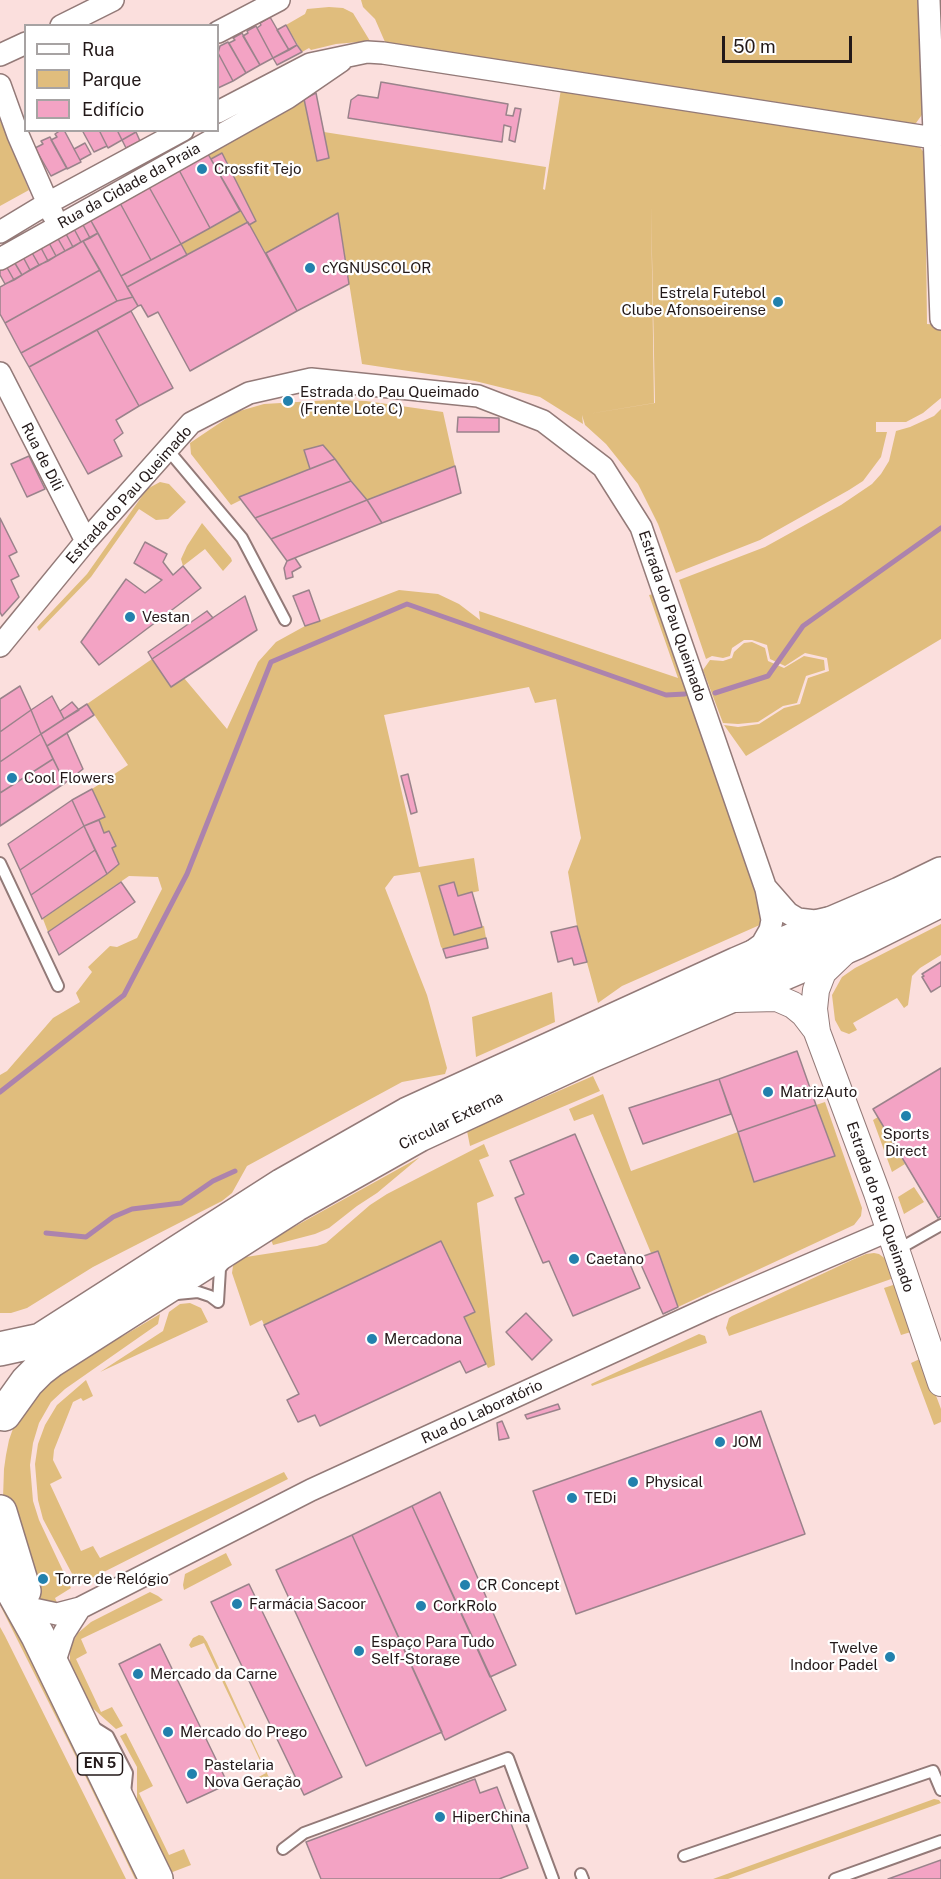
<!DOCTYPE html>
<html>
<head>
<meta charset="utf-8">
<style>
	body { margin:0 }
	#map { position:relative; width:941px; height:1879px; overflow:hidden; background:#fbdfdd; font-family:"Public Sans",sans-serif }
	canvas { display:block }
	.legend { position:absolute; left:24px; top:24px; width:195px; height:108px; box-sizing:border-box; background:#fff; border:2px solid #a7a3a3; margin:0; padding:8px 10px; list-style:none; font-size:18px; color:#231919 }
	.legend li { display:flex; align-items:center; gap:12px; height:30px }
	.legend b { width:30px; border:2px solid #a7a3a3 }
	.scale { position:absolute; left:722px; top:36px; width:130px; height:27px; box-sizing:border-box; border:3px solid #231919; border-top:0; padding-left:8px; font-size:18px; line-height:21px; white-space:nowrap; color:#231919; -webkit-text-stroke:4px #fff; paint-order:stroke }
</style>
</head>
<body>
<div id="map">
<canvas width="941" height="1879"></canvas>
<ul class="legend">
<li><b style="height:8px;background:#fff"></b>Rua</li>
<li><b style="height:16px;background:#e0bd7d"></b>Parque</li>
<li><b style="height:16px;background:#f3a3c4"></b>Edifício</li>
</ul>
<div class="scale">50 m</div>
</div>
<script>
const c = document.querySelector('canvas').getContext('2d');
c.lineJoin = 'round';
function paint(path, color) { c.fillStyle = color; c.fill(path, 'evenodd'); }
const shape = rows => new Path2D(rows.map(r => 'M' + r).join(''));
function strokePath(path, color, width, dash) { c.strokeStyle = color; c.lineWidth = width; c.lineCap = dash ? 'butt' : 'round'; c.setLineDash(dash || []); c.stroke(path); }
function label(font, color, halo, rows, align = 'center') {
  c.font = font + ' "Public Sans",sans-serif'; c.lineWidth = 4.5; c.setLineDash([]); c.textBaseline = 'middle'; c.strokeStyle = halo; c.fillStyle = color; for (const [text, x, y, turn = 0] of rows) {
    c.save(); c.translate(x, y); c.rotate((+turn || 0) * Math.PI / 180); c.textAlign = isNaN(turn) ? turn : align; if (halo) c.strokeText(text, 0, 0); c.fillText(text, 0, 0); c.restore();
  }
}
paint(shape([
	[361,0,920,0,924,112,916,123,906,124,385,42,375,19,363,7],
	[329,7,343,8,353,13,370,41,336,44,311,50,309,48,302,52,286,25,305,14,307,9],
	[561,89,912,144,919,146,925,154,927,324,941,325,941,398,923,413,906,422,876,422,876,432,887,432,881,457,863,481,849,490,760,540,676,573,658,524,638,484,606,444,585,425,582,415,655,403,651,205,654,403,582,415,583,424,540,397,475,381,362,364,338,213,266,253,247,222,187,255,181,244,240,211,208,154,316,93,324,132,546,167,543,189,545,190],
	[0,120,29,190,0,206],
	[331,400,366,401,443,412,455,466,367,500,323,445,305,450,310,469,240,497,241,500,231,505,191,454,190,443,236,412,264,404],
	[941,409,941,639,746,756,724,725,738,727,759,724,784,708,800,704,808,678,829,671,827,658,805,653,785,666,770,659,767,645,752,640,744,640,732,648,730,656,723,658,712,656,706,659,679,580,765,547,841,505,872,484,881,474,889,461,896,431,910,427,934,416],
	[160,482,169,484,186,502,168,519,156,520,139,509,91,577,39,631,37,627,87,574,147,489],
	[202,523,231,558,232,561,223,571,205,549,183,566,181,559,187,546],
	[399,590,438,594,459,604,480,620,479,611,678,678,649,595,654,594,717,773,739,847,762,909,762,924,622,986,598,1003,577,926,568,872,581,838,556,699,535,703,529,687,384,715,419,867,474,858,479,891,458,896,454,882,439,886,454,934,484,926,486,938,443,949,441,947,420,872,394,876,385,888,427,995,447,1068,445,1074,402,1082,247,1166,232,1193,222,1201,93,1267,27,1308,11,1313,0,1313,0,1075,7,1071,53,1018,80,1002,76,993,92,972,88,967,110,946,117,947,137,938,162,889,158,877,129,876,48,932,43,919,119,864,112,848,116,846,109,831,104,833,99,820,105,817,92,789,128,765,87,704,152,659,184,678,227,729,258,662,276,642,305,626],
	[752,642,765,648,768,661,784,668,804,656,824,660,825,670,806,676,797,703,783,706,758,722,738,724,723,723,703,670,710,660,723,661,732,658,734,652,744,643],
	[941,924,941,955,920,968,912,976,908,1005,904,1008,897,998,853,1023,857,1030,849,1034,841,1031,835,1020,832,995,842,977,855,968],
	[552,992,555,1022,476,1057,472,1017],
	[593,1076,600,1091,470,1146,467,1131],
	[603,1094,631,1171,738,1132,755,1182,835,1156,816,1105,825,1102,862,1208,861,1216,854,1225,678,1307,658,1251,651,1253,593,1114,574,1121,569,1109],
	[878,1117,905,1164,892,1172,873,1120],
	[484,1144,489,1156,479,1160,494,1196,477,1203,495,1365,488,1368,464,1317,264,1325,262,1320,250,1326,232,1273,233,1266,238,1261,246,1257,317,1246,326,1243,370,1205,387,1194],
	[420,1157,377,1193,357,1206,329,1228,315,1234,273,1245,269,1233,292,1228],
	[914,1187,924,1202,904,1214,898,1197],
	[874,1253,879,1254,887,1260,894,1278,729,1336,726,1328,729,1318,732,1316,852,1260,866,1254],
	[896,1284,914,1331,901,1335,884,1288],
	[190,1303,201,1308,208,1322,100,1372,163,1331,169,1312,180,1304],
	[160,1314,158,1324,65,1389,51,1402,39,1423,33,1443,30,1465,33,1501,39,1520,71,1588,55,1598,59,1607,36,1599,3,1498,4,1469,6,1455,9,1440,22,1403,33,1388,112,1340,123,1336],
	[699,1334,705,1336,707,1343,592,1386,591,1384],
	[922,1358,941,1409,941,1422,934,1425,911,1363],
	[86,1380,93,1396,83,1401,81,1398,73,1402,54,1450,53,1460,62,1478,50,1484,81,1551,93,1546,100,1558,284,1472,288,1479,78,1585,43,1519,38,1500,35,1464,38,1444,45,1425,57,1405],
	[226,1553,232,1565,184,1590,183,1585,185,1574],
	[0,1592,140,1876,135,1879,76,1757,0,1605],
	[150,1592,158,1596,163,1600,81,1639,87,1653,76,1659,101,1712,112,1707,123,1726,116,1729,88,1704,70,1667,70,1647,78,1633,91,1622],
	[0,1627,5,1636,126,1879,0,1879],
	[199,1635,203,1636,207,1642,271,1782,267,1788,262,1789,257,1787,253,1780,266,1773,204,1643,191,1648,189,1645,193,1638],
	[126,1733,153,1786,139,1793,169,1855,184,1849,191,1865,170,1873,137,1802,137,1767,120,1736],
	[934,1799,939,1800,941,1803,728,1879,713,1879]
]), '#e0bd7d');
strokePath(shape([
	[715,693,768,676,803,626,941,528],
	[0,1092,124,995,187,874,271,662,407,604,666,695,685,694],
	[46,1233,86,1237,113,1217,132,1209,181,1203,213,1181,235,1171]
]), '#ac83ad', 5);
const building = shape([
	[270,17,289,50,273,58,257,28,261,25,260,23,270,17],
	[286,25,297,45,289,50,277,30,286,25],
	[256,26,273,58,260,65,243,36,248,33,247,31,256,26],
	[242,33,260,65,246,73,229,43,235,40,233,38,242,33],
	[228,42,246,73,233,81,218,53,220,46,228,42],
	[297,45,302,52,277,65,273,58,297,45],
	[218,53,233,81,218,88,218,53],
	[381,82,508,104,506,115,513,116,515,108,521,109,515,142,509,140,511,127,504,125,502,142,348,118,351,100,358,95,378,98,381,82],
	[316,93,329,158,317,161,304,99,316,93],
	[61,130,64,130,81,162,67,169,51,140,57,137,55,134,61,130],
	[82,130,99,130,107,146,94,152,82,130],
	[99,130,117,130,122,140,108,148,99,130],
	[117,130,134,130,136,132,122,140,117,130],
	[136,132,140,141,126,148,122,140,136,132],
	[50,137,67,168,51,176,35,148,43,144,41,141,50,137],
	[85,143,91,154,80,160,74,149,85,143],
	[222,153,256,221,249,225,211,159,222,153],
	[208,154,240,211,210,228,179,170,208,154],
	[179,170,210,228,181,244,149,187,179,170],
	[149,187,181,244,151,260,120,203,149,187],
	[120,203,151,260,121,276,90,219,120,203],
	[338,213,349,284,297,311,266,253,338,213],
	[90,219,98,233,90,238,82,223,90,219],
	[248,222,297,311,190,371,158,312,148,317,141,305,138,306,127,287,248,222],
	[82,223,90,238,81,242,73,227,82,223],
	[73,227,81,242,73,247,65,232,73,227],
	[65,232,73,247,65,251,57,237,65,232],
	[98,233,121,276,133,297,117,301,83,241,98,233],
	[57,237,65,251,56,256,48,241,57,237],
	[48,241,56,256,48,261,40,246,48,241],
	[83,241,100,270,5,323,0,314,0,287,83,241],
	[181,244,187,255,127,287,121,276,181,244],
	[40,246,48,261,39,265,31,251,40,246],
	[31,251,39,265,30,270,22,255,31,251],
	[22,255,30,270,22,275,13,260,22,255],
	[13,260,22,275,14,280,5,264,13,260],
	[5,264,14,280,5,284,0,275,0,267,5,264],
	[100,270,117,301,21,353,5,323,100,270],
	[133,297,138,306,131,311,29,367,21,353,117,301,133,297],
	[131,311,173,388,139,406,97,330,131,311],
	[97,330,139,406,116,420,123,433,114,440,122,456,88,474,29,367,97,330],
	[458,417,499,418,499,432,457,432,458,417],
	[323,445,335,459,310,469,304,450,323,445],
	[29,456,45,489,27,497,11,464,29,456],
	[335,459,351,481,255,518,239,497,335,459],
	[455,466,461,493,382,523,367,500,455,466],
	[351,481,367,500,271,539,255,518,351,481],
	[367,500,382,523,287,561,271,539,367,500],
	[0,518,17,552,9,556,19,576,11,580,19,597,2,616,0,612,0,518],
	[145,542,167,554,163,562,173,575,183,566,201,588,99,665,81,642,126,579,145,593,162,580,134,563,145,542],
	[295,558,301,567,292,572,293,577,286,579,284,568,287,561,295,558],
	[309,590,320,621,305,626,293,596,309,590],
	[245,596,257,630,171,687,152,659,245,596],
	[207,611,213,618,152,659,148,652,207,611],
	[20,686,31,710,0,732,0,699,20,686],
	[52,696,64,719,41,734,31,710,52,696],
	[72,702,79,710,64,719,60,711,72,702],
	[87,704,94,715,47,746,41,734,87,704],
	[31,710,41,734,0,762,0,732,31,710],
	[67,733,83,769,65,783,47,746,67,733],
	[41,734,53,759,0,793,0,762,41,734],
	[53,759,65,783,0,826,0,793,53,759],
	[408,774,417,812,411,814,401,776,408,774],
	[92,789,105,817,84,826,72,800,92,789],
	[72,800,84,826,20,870,8,844,72,800],
	[99,820,104,833,109,831,116,846,112,848,119,864,107,874,84,826,99,820],
	[84,826,95,850,31,895,20,870,84,826],
	[95,850,107,874,42,919,31,895,95,850],
	[121,882,135,902,59,955,48,932,121,882],
	[454,882,458,896,472,892,482,927,454,935,439,886,454,882],
	[577,926,587,962,574,965,572,958,558,962,551,932,577,926],
	[486,938,488,948,446,958,443,949,486,938],
	[941,962,941,986,931,992,922,977,924,976,922,974,941,962],
	[797,1051,816,1105,738,1132,719,1079,797,1051],
	[941,1068,941,1216,938,1218,873,1109,941,1068],
	[719,1079,731,1114,643,1144,629,1108,719,1079],
	[816,1105,835,1156,754,1182,738,1132,816,1105],
	[575,1134,640,1288,573,1316,549,1261,543,1263,515,1198,524,1194,510,1161,575,1134],
	[441,1241,475,1312,464,1317,486,1364,466,1373,460,1361,320,1426,315,1415,298,1422,287,1400,299,1394,264,1325,441,1241],
	[658,1251,678,1307,663,1314,638,1258,658,1251],
	[526,1313,552,1340,532,1360,506,1332,526,1313],
	[558,1404,560,1409,527,1419,525,1415,558,1404],
	[761,1411,805,1534,576,1614,533,1491,761,1411],
	[502,1421,509,1438,499,1440,497,1423,502,1421],
	[440,1492,516,1665,490,1677,412,1506,440,1492],
	[412,1506,506,1710,445,1740,352,1535,412,1506],
	[352,1535,442,1732,366,1766,276,1570,352,1535],
	[249,1584,342,1777,304,1795,211,1602,249,1584],
	[160,1644,228,1784,187,1803,119,1664,160,1644],
	[475,1779,480,1793,497,1787,528,1868,499,1879,321,1879,306,1842,475,1779],
	[941,1860,941,1879,888,1879,941,1860]
]);
paint(building, '#f3a3c4');
strokePath(building, '#9a838b', 1.5);
const service = shape([
	[168,450,242,538,285,620],
	[0,863,58,986],
	[897,1250,941,1225],
	[177,1294,198,1292,210,1296,218,1302],
	[218,1302,220,1269,225,1262],
	[92,1726,108,1736,127,1773,125,1793],
	[283,1849,304,1833,508,1758,553,1879],
	[684,1856,933,1771,941,1790],
	[581,1874,583,1879],
	[835,1879,941,1841]
]);
const minor = shape([
	[929,0,941,319],
	[61,26,113,0],
	[218,32,279,0],
	[0,55,26,43],
	[0,85,18,135,53,215],
	[218,112,310,64,367,52,383,53,934,138],
	[0,232,48,203,183,130],
	[0,259,287,98,341,61],
	[0,373,86,541],
	[0,646,86,541,191,423,249,393,311,379,478,396,543,421,603,467,641,527,766,889,772,920,770,930,762,944,751,952],
	[767,889,788,913,798,919,815,921,828,918],
	[29,1608,57,1614,80,1608,311,1490,713,1306,890,1230],
	[53,1667,64,1633,80,1608]
]);
const tertiary = shape([
	[845,951,823,972,816,990,814,1009,817,1032,877,1193,941,1383],
	[735,999,777,998,793,1005,804,1014,817,1031]
]);
const primary = shape([
	[0,1349,41,1340,283,1185,408,1114,737,964,900,894,941,874],
	[4,1414,27,1382,39,1370,52,1360,295,1205,419,1135,592,1055,857,942,941,900],
	[0,1512,24,1591],
	[0,1568,38,1636,156,1879]
]);
strokePath(service, '#937a78', 14);
strokePath(minor, '#937a78', 24);
strokePath(tertiary, '#937a78', 28);
strokePath(primary, '#937a78', 36);
strokePath(service, '#fff', 10);
strokePath(minor, '#fff', 21);
strokePath(tertiary, '#fff', 26);
strokePath(primary, '#fff', 33);
for (const [x, y, r, color] of [
	[202,169,6,"#2281ad"],
	[310,268,6,"#2281ad"],
	[778,302,6,"#2281ad"],
	[288,401,6,"#2281ad"],
	[130,617,6,"#2281ad"],
	[12,778,6,"#2281ad"],
	[768,1092,6,"#2281ad"],
	[906,1116,6,"#2281ad"],
	[574,1259,6,"#2281ad"],
	[372,1339,6,"#2281ad"],
	[720,1442,6,"#2281ad"],
	[633,1482,6,"#2281ad"],
	[572,1498,6,"#2281ad"],
	[43,1579,6,"#2281ad"],
	[465,1585,6,"#2281ad"],
	[237,1604,6,"#2281ad"],
	[421,1606,6,"#2281ad"],
	[359,1651,6,"#2281ad"],
	[890,1657,6,"#2281ad"],
	[138,1674,6,"#2281ad"],
	[168,1732,6,"#2281ad"],
	[192,1774,6,"#2281ad"],
	[440,1817,6,"#2281ad"]
]) { const dot = new Path2D(); dot.arc(x, y, r, 0, 2 * Math.PI); c.fillStyle = color; c.fill(dot); strokePath(dot, '#fff', 2); }
for (const [x, y, w] of [
	[100,1764,45]
]) { const box = new Path2D(); box.roundRect(x - w / 2, y - 11, w, 22, 4.5); c.fillStyle = '#fff'; c.fill(box); strokePath(box, '#231919', 1.5); }
label('bold 14px', '#231919', null, [
	["EN 5",100,1764]
]);
label('15px', '#231919', '#fff', [
	["Crossfit Tejo",214,169],
	["cYGNUSCOLOR",322,268],
	["Estrela Futebol",766,293,"right"],
	["Clube Afonsoeirense",766,310,"right"],
	["Estrada do Pau Queimado",300,392],
	["(Frente Lote C)",300,409],
	["Vestan",142,617],
	["Cool Flowers",24,778],
	["MatrizAuto",780,1092],
	["Sports",906,1134,"center"],
	["Direct",906,1151,"center"],
	["Caetano",586,1259],
	["Mercadona",384,1339],
	["JOM",732,1442],
	["Physical",645,1482],
	["TEDi",584,1498],
	["Torre de Relógio",55,1579],
	["CR Concept",477,1585],
	["Farmácia Sacoor",249,1604],
	["CorkRolo",433,1606],
	["Espaço Para Tudo",371,1642],
	["Self-Storage",371,1659],
	["Twelve",878,1648,"right"],
	["Indoor Padel",878,1665,"right"],
	["Mercado da Carne",150,1674],
	["Mercado do Prego",180,1732],
	["Pastelaria",204,1765],
	["Nova Geração",204,1782],
	["HiperChina",452,1817]
], 'left');
label('15px', '#231919', '#fff', [
	["Rua da Cidade da Praia",129,186,-29],
	["Rua de Díli",42,457,63],
	["Estrada do Pau Queimado",129,495,-48],
	["Estrada do Pau Queimado",672,616,71],
	["Circular Externa",451,1121,-26],
	["Estrada do Pau Queimado",880,1207,71],
	["Rua do Laboratório",482,1412,-25]
]);
</script>
</body>
</html>
